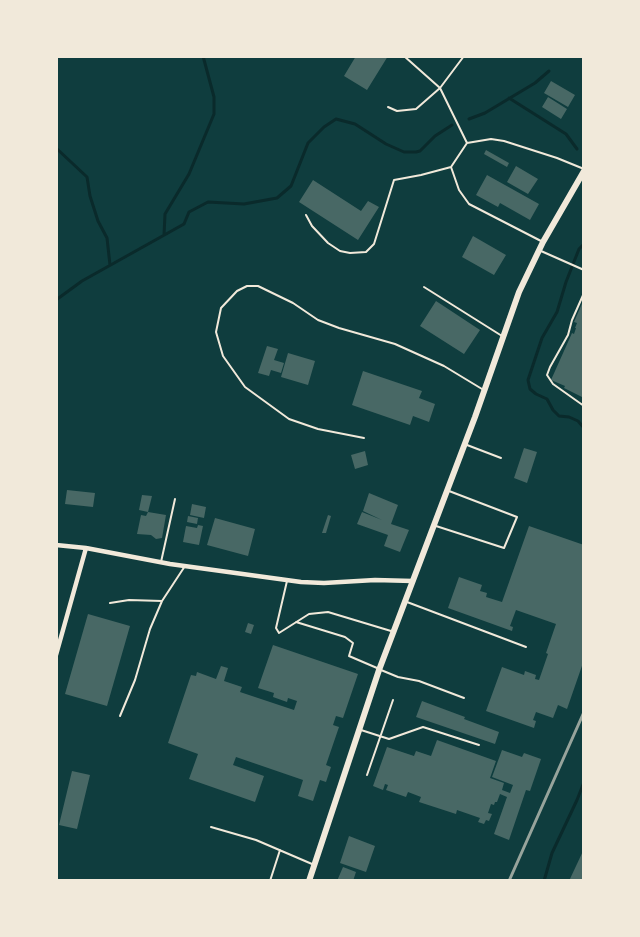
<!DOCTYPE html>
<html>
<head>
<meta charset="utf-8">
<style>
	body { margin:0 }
	#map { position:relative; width:640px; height:937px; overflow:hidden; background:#0f3d3e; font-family:"Alegreya Sans",sans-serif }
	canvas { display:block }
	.frame { position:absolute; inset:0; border:58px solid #f1e9da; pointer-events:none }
</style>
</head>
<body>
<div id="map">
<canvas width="640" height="937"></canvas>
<div class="frame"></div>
</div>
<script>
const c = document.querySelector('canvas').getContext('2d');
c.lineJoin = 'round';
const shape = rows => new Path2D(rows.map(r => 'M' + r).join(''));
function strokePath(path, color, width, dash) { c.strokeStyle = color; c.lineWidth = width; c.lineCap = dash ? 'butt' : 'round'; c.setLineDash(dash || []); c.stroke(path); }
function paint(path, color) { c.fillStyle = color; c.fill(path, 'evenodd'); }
strokePath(shape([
	[509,98,566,134,577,149],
	[469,119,485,113,535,83,549,71],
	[56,148,87,177,90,196,98,221,107,238,110,265],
	[164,235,165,214,189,174,214,114,214,97,203,56],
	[584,244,579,249,566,282,557,312,542,338,528,380,530,389,536,394,547,399,553,410,559,416,569,417,578,421,584,428],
	[56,300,82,281,184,224,189,212,208,202,244,204,277,198,291,186,308,143,324,127,336,119,355,124,386,144,404,152,416,152,420,151,435,136,452,125],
	[544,881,552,853,577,800,584,782]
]), '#0a2a2b', 3);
paint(shape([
	[356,56,388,56,367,90,344,76],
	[551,81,575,95,568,107,544,93],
	[548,97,567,109,561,119,542,107],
	[486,150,509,163,507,167,484,154],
	[516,166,538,179,528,194,507,182],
	[487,175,539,204,530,220,500,203,498,207,476,195],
	[313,180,361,211,368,201,379,207,358,240,299,202],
	[473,236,506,255,494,275,462,257],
	[584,299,584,398,564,388,565,386,551,380,572,333,574,334,576,328,575,328,577,323,574,322],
	[436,301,480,330,464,354,420,326],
	[267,346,278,349,274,360,284,363,281,373,271,370,269,376,258,373],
	[288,353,315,361,308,385,281,377],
	[363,371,422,391,419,398,435,404,429,422,413,416,410,425,352,405],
	[524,448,537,452,527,483,514,478],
	[365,451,368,465,355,469,351,455],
	[67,490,95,493,93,507,65,504],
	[369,493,398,505,391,524,409,530,400,552,384,546,388,535,357,524,362,512,382,520,363,511],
	[142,495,152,496,148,512,139,510],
	[192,504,206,507,204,518,190,515],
	[148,512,166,515,162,538,156,539,151,535,137,534,141,515,146,516],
	[328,515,331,516,326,533,322,533],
	[188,516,198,518,197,524,187,522],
	[215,518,255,529,248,556,207,545],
	[198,525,203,526,199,545,183,542,186,526,197,528],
	[529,526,584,545,584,660,567,709,558,705,553,718,536,712,533,720,536,721,534,728,486,711,502,667,524,675,525,671,536,675,535,679,539,680,548,654,546,653,556,624,516,610,510,626,513,627,512,631,448,608,459,577,482,585,480,591,487,593,486,597,502,602],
	[88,614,130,626,107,706,65,694],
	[248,623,254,625,251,634,245,632],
	[273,645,358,674,343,718,336,716,333,725,339,727,326,765,331,767,326,782,320,780,313,801,298,796,303,780,236,757,233,765,264,776,255,802,189,779,198,754,168,743,191,675,196,676,197,672,216,679,221,666,228,668,224,681,242,687,240,692,294,710,297,701,288,698,287,702,273,697,274,693,258,688],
	[422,701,465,717,464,719,499,732,495,744,416,717],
	[437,740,496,761,490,778,504,783,502,790,510,793,513,785,492,777,502,750,522,757,524,753,541,759,530,791,526,790,509,840,494,834,507,797,500,794,497,802,495,802,494,805,491,804,488,813,492,814,489,821,486,820,484,824,478,822,480,818,457,810,456,814,419,802,421,797,408,792,406,797,386,790,388,785,385,784,383,790,373,786,387,747,414,756,416,751,431,756],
	[72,771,90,775,77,829,59,825],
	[349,836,375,846,366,872,340,863],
	[584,849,584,881,569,881],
	[343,867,356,872,353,881,337,881]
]), '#486865');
strokePath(shape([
	[584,293,572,320,568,335,550,367,547,375,553,384,584,406]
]), '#f1e9da', 2);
strokePath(shape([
	[464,56,440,88,467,143,491,139,504,141,557,158,584,169],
	[388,107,397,111,416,109,440,88,404,56],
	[451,167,459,190,469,204,541,241],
	[306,215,312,226,328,243,340,251,350,253,366,252,374,244,394,180,421,175,451,167,467,143],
	[541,251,584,270],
	[424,287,502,336],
	[364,438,318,429,289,419,245,387,223,356,216,332,221,308,237,291,247,286,258,286,293,303,318,320,339,328,395,344,444,366,482,389],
	[467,445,501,458],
	[436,526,504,548,517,517,449,491],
	[161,562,175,499],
	[287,581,276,628,279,633,309,614,328,612,391,631],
	[407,602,526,647],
	[110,603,129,600,162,601],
	[296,622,345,637,353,643,349,656,377,668],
	[381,670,398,677,419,681,464,698],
	[120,716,135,680,150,629,162,601,185,566],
	[361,730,389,739,423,727,479,745],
	[367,775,393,700],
	[211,827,256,840,312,864],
	[270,881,280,850]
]), '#f1e9da', 2);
strokePath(shape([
	[56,545,86,548,170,564,301,582,324,583,375,580,413,581],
	[56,655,86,548]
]), '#f1e9da', 4.5);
strokePath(shape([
	[309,881,379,670,475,417,519,292,543,242,584,171]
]), '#f1e9da', 6);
strokePath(shape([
	[509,881,584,712]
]), '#97a49c', 3);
</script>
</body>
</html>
